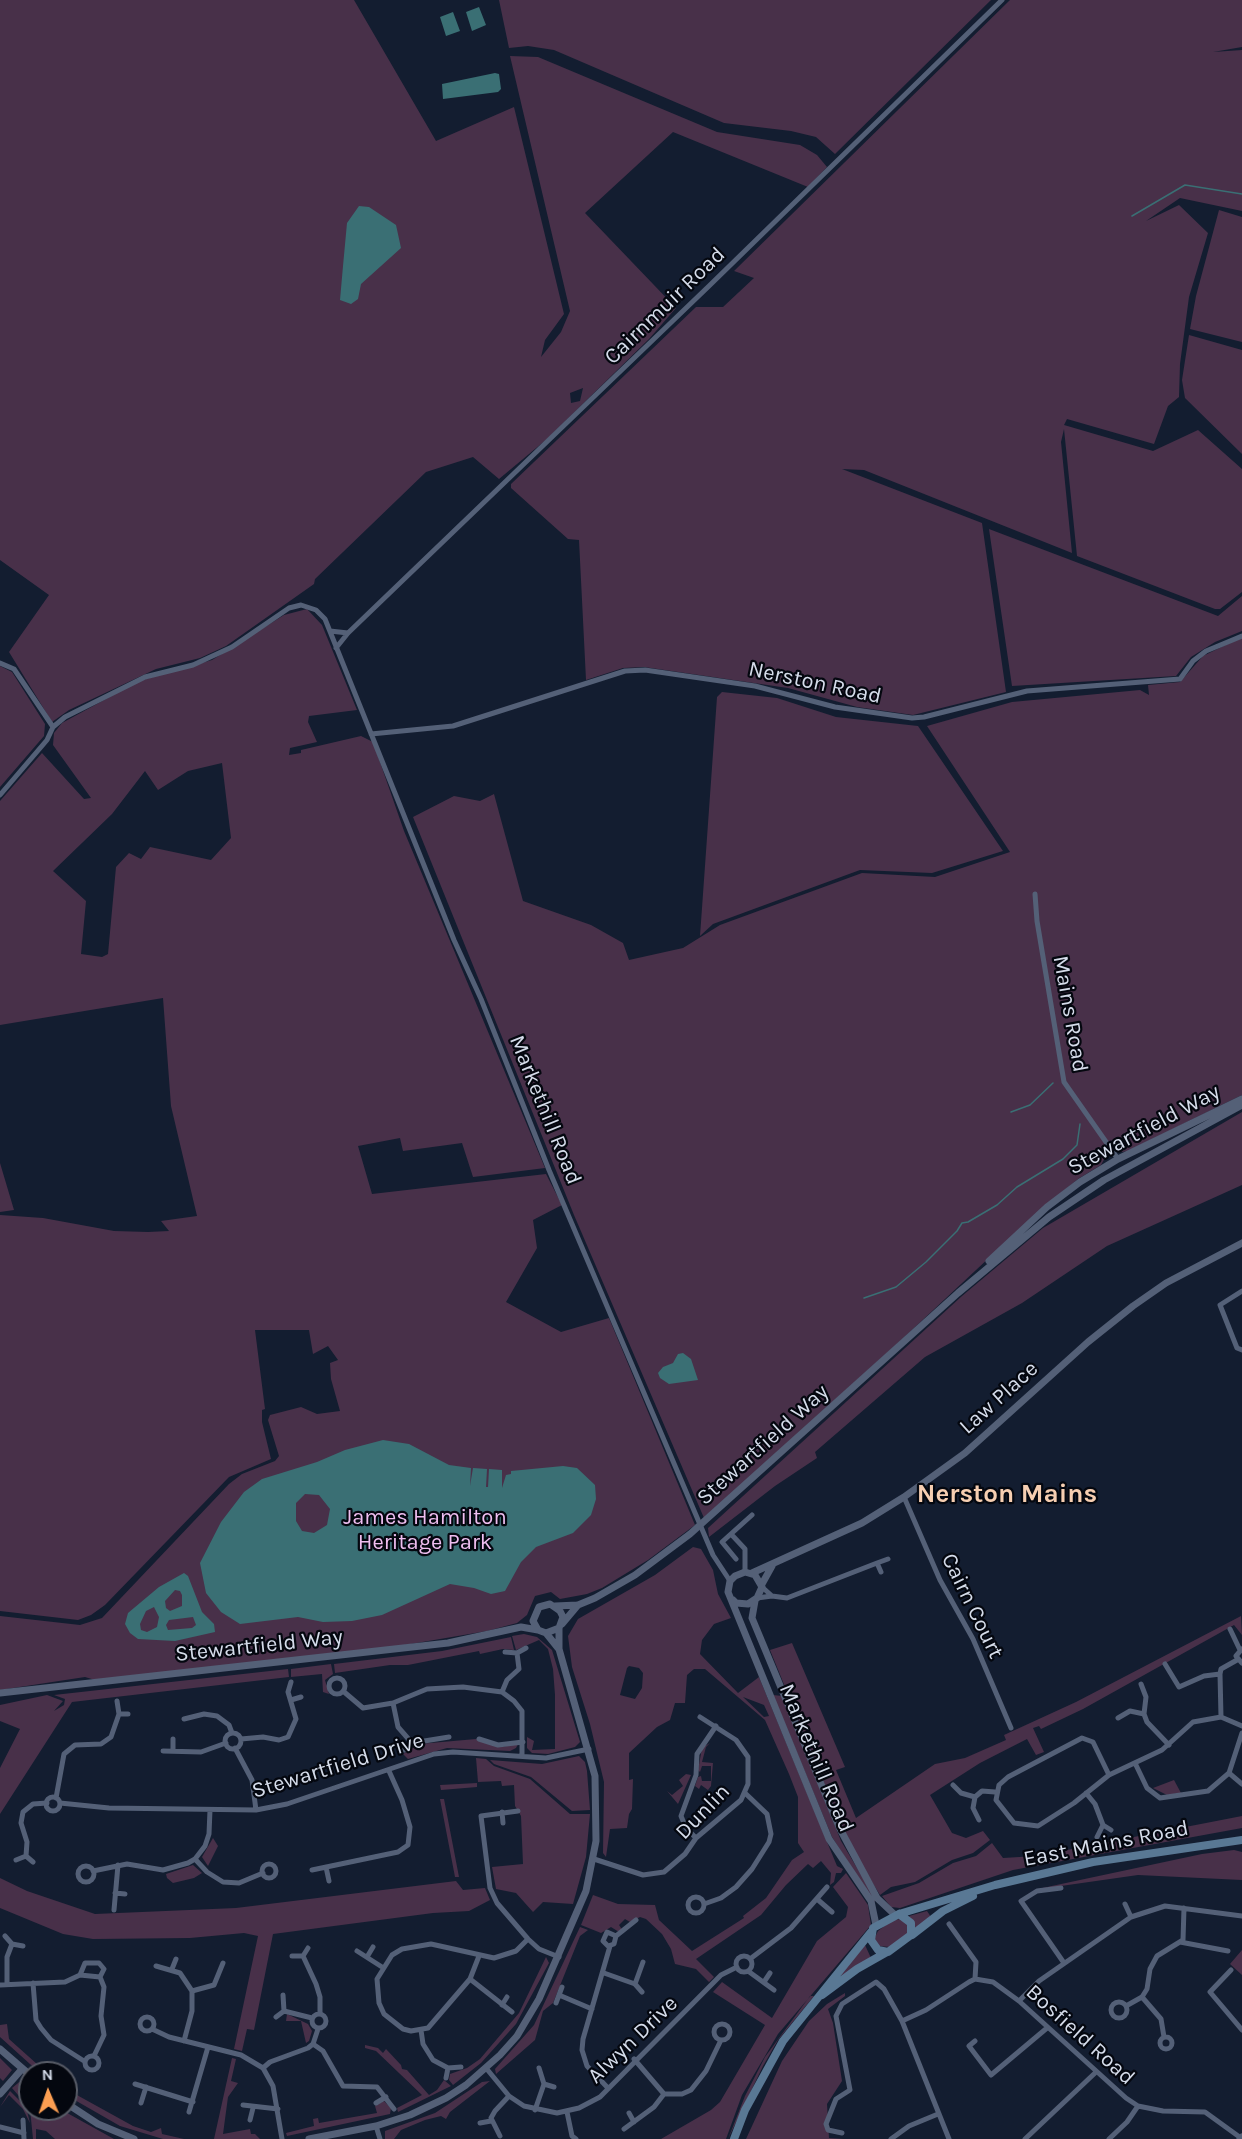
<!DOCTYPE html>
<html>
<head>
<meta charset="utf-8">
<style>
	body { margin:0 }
	#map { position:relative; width:1242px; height:2139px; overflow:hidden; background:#131d30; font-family:Karla,sans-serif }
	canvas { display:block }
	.north { position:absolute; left:18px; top:2061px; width:60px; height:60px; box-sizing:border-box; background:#04070f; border:2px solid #585c67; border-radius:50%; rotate:358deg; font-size:16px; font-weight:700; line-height:24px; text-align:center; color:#d5dcea }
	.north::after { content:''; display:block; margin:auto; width:21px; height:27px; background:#fb9e52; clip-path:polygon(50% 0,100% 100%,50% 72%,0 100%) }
</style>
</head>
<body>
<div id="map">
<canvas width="1242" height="2139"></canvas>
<div class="north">N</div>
</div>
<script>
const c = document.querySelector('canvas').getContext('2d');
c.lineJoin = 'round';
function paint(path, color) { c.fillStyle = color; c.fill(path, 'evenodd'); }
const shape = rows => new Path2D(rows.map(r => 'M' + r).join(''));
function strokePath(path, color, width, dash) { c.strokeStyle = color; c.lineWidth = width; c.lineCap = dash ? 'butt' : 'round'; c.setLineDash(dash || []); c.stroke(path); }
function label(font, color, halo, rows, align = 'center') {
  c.font = font + ' Karla,sans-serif'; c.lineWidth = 4.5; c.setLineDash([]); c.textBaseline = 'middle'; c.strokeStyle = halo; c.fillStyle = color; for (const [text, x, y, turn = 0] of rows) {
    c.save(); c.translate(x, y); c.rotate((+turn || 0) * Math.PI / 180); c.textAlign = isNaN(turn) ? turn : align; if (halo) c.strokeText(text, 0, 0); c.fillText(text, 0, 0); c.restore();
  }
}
paint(shape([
	[0,0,354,0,436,141,514,107,564,314,545,340,541,357,561,332,570,311,510,56,538,57,717,132,800,145,817,155,827,167,808,187,673,132,585,213,676,308,649,339,547,439,499,479,473,457,426,472,315,579,314,584,226,646,200,658,156,669,69,710,52,722,9,652,49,595,0,560],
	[583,388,580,401,571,403,570,393],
	[499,0,991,0,835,154,816,137,791,131,724,123,554,50,528,46,509,48],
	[1010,0,1242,0,1242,47,1213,52,1242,50,1242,211,1180,198,1146,221,1179,205,1208,233,1189,297,1180,364,1179,397,1168,406,1154,444,1067,419,1064,425,1153,451,1198,430,1242,469,1242,592,1220,609,1215,609,1077,556,1064,429,1061,442,1072,553,864,470,842,469,982,523,1006,692,913,715,857,707,788,688,644,667,623,668,586,680,579,540,568,539,511,488,511,484,696,307,723,307,754,278,734,271],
	[1219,210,1242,217,1242,342,1190,329,1196,296],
	[1189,335,1242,350,1242,454,1185,398,1182,380],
	[989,529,1218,616,1242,596,1242,631,1215,642,1191,657,1176,676,1012,686],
	[307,609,322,625,357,710,309,716,308,722,317,742,290,748,289,755,301,753,301,750,361,736,373,742,404,831,545,1168,473,1177,462,1143,403,1151,400,1138,358,1146,372,1194,546,1174,562,1205,533,1220,537,1248,506,1302,561,1332,609,1318,695,1525,648,1560,602,1588,587,1594,560,1599,551,1592,535,1596,527,1615,517,1623,487,1631,399,1646,95,1680,85,1677,0,1690,0,1616,80,1625,102,1618,229,1484,242,1474,275,1461,279,1456,268,1420,270,1415,301,1407,317,1414,340,1411,331,1379,330,1363,338,1360,328,1346,313,1354,309,1330,255,1330,265,1409,262,1410,262,1422,271,1459,229,1477,105,1605,91,1615,78,1620,0,1611,0,1215,43,1218,114,1231,148,1232,169,1231,161,1221,197,1216,171,1106,163,998,0,1025,0,801,42,753,84,799,91,798,53,745,54,733,62,723,139,681,212,660,284,615],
	[222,763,231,838,211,860,150,847,141,859,129,853,116,867,108,954,102,957,81,954,86,901,53,871,112,814,145,771,158,790,188,771],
	[1242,637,1242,1095,1128,1151,1122,1152,1112,1143,1106,1147,1106,1156,1101,1165,1078,1179,1038,1212,898,1343,704,1518,574,1215,413,817,454,796,480,801,494,794,523,901,591,925,623,943,629,960,683,948,720,925,862,873,935,877,1010,852,927,726,1012,702,1140,690,1149,695,1148,685,1180,682,1203,656],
	[0,666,12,672,45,724,44,736,0,787],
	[722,692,777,698,836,717,918,726,1003,851,932,873,860,870,713,924,700,936,717,697],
	[1242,1112,1242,1185,1107,1246,1022,1303,925,1357,815,1452,817,1458,775,1486,709,1537,708,1528,962,1296,1043,1228],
	[0,1163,14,1210,0,1212],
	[693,1547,701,1549,713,1570,718,1594,731,1618,714,1624,702,1640,700,1654,738,1693,759,1677,837,1866,843,1869,841,1873,836,1873,834,1882,830,1885,831,1873,821,1861,813,1868,808,1864,786,1885,761,1915,696,1959,714,1977,709,1982,696,1969,675,1964,671,1949,662,1934,646,1919,640,1917,630,1922,625,1919,619,1925,623,1931,619,1932,611,1927,601,1933,581,1925,593,1895,618,1904,655,1905,659,1920,692,1951,744,1918,743,1916,766,1898,792,1860,804,1852,798,1843,798,1797,789,1774,765,1720,705,1669,694,1669,687,1675,685,1703,675,1703,670,1720,657,1727,629,1753,629,1780,633,1779,632,1809,629,1814,627,1828,610,1829,606,1857,603,1853,604,1782,590,1724,572,1667,568,1636,578,1619,655,1575],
	[629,1666,639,1668,643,1673,642,1688,635,1699,620,1695,627,1668],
	[743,1697,764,1705,769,1716,764,1717],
	[1241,1616,1242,1635,1234,1625,1083,1709,1041,1729,1039,1726,1033,1728,1044,1752,1036,1755,1027,1739,980,1763,930,1795,952,1833,966,1838,983,1831,990,1840,973,1853,952,1860,915,1882,891,1887,880,1895,855,1855,844,1832,770,1650,792,1643,845,1767,836,1770,856,1818,935,1764,965,1758,1006,1740,1004,1735,1076,1702],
	[524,1634,537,1637,552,1650,580,1742,575,1747,548,1754,532,1753,527,1748,527,1737,534,1741,532,1750,555,1749,555,1695,553,1669,548,1649,539,1640,516,1650,512,1636],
	[511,1637,514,1650,503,1649,480,1654,479,1651,408,1665,390,1665,335,1673,334,1664,442,1651],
	[331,1664,333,1674,325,1680,329,1694,323,1692,322,1674,291,1677,291,1669],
	[288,1669,289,1677,72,1702,0,1814,0,1768,20,1729,0,1721,0,1705,47,1695,63,1701,54,1711,64,1705,65,1699,54,1695],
	[773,1695,782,1696,841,1841,876,1900,874,1902,832,1837],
	[476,1739,501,1747,518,1744,516,1748,510,1751,447,1748,408,1759,403,1754,419,1744],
	[710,1743,706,1747,702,1762,713,1763,711,1786,708,1790,701,1785,699,1789,695,1786,698,1777,701,1776,702,1781,711,1781,711,1766,702,1766,700,1772,698,1770,702,1748],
	[579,1756,585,1762,587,1771,590,1810,572,1811,531,1777,494,1764,490,1760,542,1764],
	[476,1758,486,1759,494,1766,530,1779,570,1814,590,1814,586,1857,573,1904,543,1902,533,1912,516,1893,496,1889,492,1867,523,1864,521,1816,515,1806,514,1785,502,1786,501,1781,478,1782],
	[686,1774,691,1775,678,1804,667,1791,672,1795,683,1786,679,1780],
	[1174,1780,1181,1793,1167,1795,1153,1788],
	[477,1783,477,1787,441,1790,440,1785],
	[440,1799,444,1799,459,1877,455,1877],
	[1242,1816,1242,1828,1013,1870,900,1908,891,1907,882,1896,919,1883,953,1863,976,1856,992,1843,1003,1858,1036,1856],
	[213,1838,218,1846,208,1866,202,1857],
	[1234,1850,1242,1852,1242,1880,1138,1875,1033,1890,1202,1854],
	[193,1865,202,1873,194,1878,173,1883,167,1878,166,1874],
	[846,1873,868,1905,871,1925,778,2034,742,2095,726,2139,661,2139,711,2110,720,2102,765,2025,713,1992,722,1982,772,2018,817,1941,846,1917,848,1907,833,1887],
	[0,1878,27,1891,95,1914,236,1908,456,1881,463,1890,485,1888,490,1900,469,1911,433,1913,273,1934,254,2030,247,2029,242,2051,234,2049,258,1936,244,1933,190,1938,93,1939,63,1934,0,1908],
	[927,1911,931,1917,916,1929,909,1916],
	[901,1919,908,1923,907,1934,890,1947,878,1946,874,1939,878,1931,892,1920],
	[580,1927,588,1930,580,1936,553,2003,543,2011,535,2040,496,2074,495,2069,534,2025],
	[865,1945,871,1958,842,1976,840,1975],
	[1242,1950,1242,1975,1230,1964],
	[546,1957,549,1963,516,2024,481,2063,453,2085,449,2080,450,2074,467,2068,480,2059,519,2013],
	[845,1993,845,1996,828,2009,833,2023,842,2081,827,2104,829,2138,844,2139,746,2139,782,2061,809,2021,827,2004],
	[810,1996,814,1996,778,2040,763,2066,728,2139,745,2096,765,2057],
	[287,2014,308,2024,312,2031,309,2041,306,2043,301,2021,286,2021],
	[7,2024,9,2039,47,2073,40,2073,0,2037,0,2025],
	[365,2045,378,2048,383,2053,386,2049,401,2065,402,2069,407,2070,429,2095,437,2090,444,2080,451,2086,398,2112,397,2108,422,2095,376,2051,365,2048],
	[0,2058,12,2070,3,2081,0,2078],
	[232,2058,236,2059,231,2081,238,2083,228,2097,223,2134,250,2129,251,2134,255,2134,260,2139,214,2139],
	[23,2079,30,2084,30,2109,12,2088],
	[490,2081,450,2112,446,2119,441,2116,425,2120,401,2130,394,2139,385,2139,385,2131,435,2113,482,2082],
	[66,2089,133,2126,151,2132,161,2128,162,2134,184,2139,163,2139,120,2126,66,2095],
	[10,2091,26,2107,30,2123,23,2109,9,2095,0,2107],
	[384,2101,391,2108,390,2114,287,2136,286,2133,314,2126,313,2119,318,2118,319,2123,377,2113,375,2106],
	[30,2109,60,2109,114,2139,55,2139,46,2131,36,2129,36,2139,33,2139]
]), '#483049');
paint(shape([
	[479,7,486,25,472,31,466,12],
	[453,12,460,31,446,36,440,17],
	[495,73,499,74,501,89,498,92,443,99,442,84],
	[359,206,369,207,396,225,401,248,361,284,358,299,351,304,340,300,343,266,347,223],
	[683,1353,691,1359,698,1380,669,1384,660,1378,658,1373,663,1367,673,1363,678,1354],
	[383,1440,409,1444,449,1465,471,1468,470,1486,473,1468,487,1469,486,1487,488,1487,489,1469,502,1470,502,1488,506,1475,511,1474,511,1471,563,1466,577,1468,595,1485,596,1499,591,1515,573,1533,536,1547,521,1562,505,1591,491,1594,474,1588,450,1584,382,1615,352,1621,323,1622,298,1617,240,1624,221,1612,206,1593,200,1563,221,1522,244,1492,262,1479,317,1462,345,1450],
	[305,1494,319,1495,330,1509,327,1525,314,1533,302,1531,296,1521,296,1503],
	[184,1573,188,1576,202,1612,214,1624,215,1632,175,1641,138,1639,130,1633,125,1624,128,1613,159,1587],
	[175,1590,180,1591,182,1595,182,1606,170,1611,166,1608,165,1601],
	[154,1607,159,1617,157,1627,147,1632,141,1630,140,1624,146,1611],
	[193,1617,196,1625,192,1628,168,1630,166,1625,169,1620]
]), '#3a6f74');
strokePath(shape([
	[1132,216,1185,185,1242,194],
	[1011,1112,1030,1105,1053,1083],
	[864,1298,896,1287,926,1262,957,1231,962,1223,968,1222,997,1205,1017,1187,1063,1159,1077,1145,1080,1124]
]), '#3a6f74', 1.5);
strokePath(shape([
	[330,631,348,633],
	[336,648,348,633,709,286,1002,0],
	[0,663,14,669,53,727],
	[371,734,453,726,625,671,645,670,755,686,835,707,912,718,924,717,1027,691,1180,679,1193,661,1206,651,1242,636],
	[0,795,47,740,53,727,65,717,145,677,193,665,232,647,289,608,301,605,316,610,325,619,454,940,481,999,549,1170,713,1555,730,1581],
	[1035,894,1037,921,1064,1082,1118,1159],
	[1242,1291,1220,1305,1237,1348,1242,1350],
	[904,1497,940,1580,973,1639,1011,1728],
	[731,1534,745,1549,745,1572],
	[736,1559,722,1542,752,1515],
	[877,1563,888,1559],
	[772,1596,787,1598,877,1563,881,1572],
	[757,1598,772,1596,762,1587],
	[1230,1629,1240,1650],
	[1242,1649,1236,1656,1242,1663],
	[505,1652,517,1653,526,1648],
	[1165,1664,1179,1687,1204,1676,1220,1674],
	'329 1686a8 8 0 1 1 16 0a8 8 0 1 1-16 0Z',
	[1141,1684,1146,1697,1144,1714,1147,1722,1169,1745],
	[343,1691,363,1708,393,1703,427,1689,463,1687,502,1692,514,1701,522,1711,522,1756],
	[502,1692,507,1680,519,1669,517,1653],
	[291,1700,301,1697],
	[393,1703,398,1727,412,1743],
	[119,1714,128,1714],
	[1221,1717,1220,1674,1221,1669,1237,1660],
	[1118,1718,1130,1711,1144,1714],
	[184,1719,204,1714,217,1716,229,1725,232,1733],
	'225 1741a8 8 0 1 1 16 0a8 8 0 1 1-16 0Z',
	[241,1739,263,1737,279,1740,288,1737,296,1719,288,1692,291,1682],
	[479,1739,498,1745,523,1742],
	[235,1748,252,1780,256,1810],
	[404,1750,412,1743,449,1737],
	[163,1751,201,1752,226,1743],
	[173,1751,173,1739],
	[1135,1763,1147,1788,1160,1798,1208,1791,1229,1773,1242,1733],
	[1229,1773,1242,1784],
	[1109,1775,1093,1742,1082,1738,1008,1777,999,1785,996,1800,1014,1823,1038,1826,1074,1803,1109,1775,1162,1750,1193,1722,1221,1717,1242,1726],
	[953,1785,961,1793,975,1797,973,1808,979,1820],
	[1086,1793,1095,1804,1103,1825,1111,1830],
	[975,1797,982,1791,995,1792],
	'46 1804a7 7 0 1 1 14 0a7 7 0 1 1-14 0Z',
	[56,1798,64,1754,75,1745,101,1744,111,1737,119,1714,117,1701],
	[60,1803,109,1808,256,1810,287,1804,434,1754,453,1752,546,1758,589,1749],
	[518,1811,481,1816,490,1888,497,1903,528,1939,539,1949,559,1957],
	[502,1812,503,1823],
	[1097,1837,1103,1825],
	[696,1838,686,1828,681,1816,696,1775,697,1754,716,1726],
	[26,1856,27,1842,21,1823,23,1812,33,1804,47,1803],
	[195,1859,207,1872,223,1882,239,1883,263,1873],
	[594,1859,643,1875,664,1872,685,1854,696,1838,741,1800,748,1784,748,1757,736,1740,700,1717],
	[16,1860,26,1856,33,1862],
	'262 1871a7 7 0 1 1 14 0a7 7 0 1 1-14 0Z',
	'78 1874a8 8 0 1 1 16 0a8 8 0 1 1-16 0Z',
	[326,1867,329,1881],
	[312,1870,398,1852,408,1845,410,1827,402,1800,389,1771],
	[93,1871,127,1864,163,1870,188,1863,195,1859,205,1846,209,1834,210,1810],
	[1061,1888,1037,1891,1021,1901,1064,1963],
	[115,1893,125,1894],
	'688 1905a8 8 0 1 1 16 0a8 8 0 1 1-16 0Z',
	[817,1899,832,1912],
	[704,1904,721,1898,736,1887,752,1869,769,1842,771,1834,767,1814,745,1793],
	[1125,1904,1131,1917],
	[114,1910,118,1865],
	[949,1924,976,1962,975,1979],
	[5,1936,12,1944,23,1946],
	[616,1936,607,1932,603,1941,608,1946,614,1944,616,1936,636,1920],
	[1180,1942,1228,1951],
	[308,1948,303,1956,316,1984,320,1997,320,2014],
	[357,1951,382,1967],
	[292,1956,303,1956],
	[479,1956,470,1979,428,2028,411,2031,403,2029,384,2014,379,2003,377,1979,392,1955,402,1949,431,1944,494,1958,516,1951,528,1939],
	'736 1964a8 8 0 1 1 16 0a8 8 0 1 1-16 0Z',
	[367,1957,373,1947],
	[750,1959,791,1928,827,1887],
	[156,1966,180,1973,192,1991,192,2011,184,2041],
	[172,1969,176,1959],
	[1231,1970,1210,1992,1242,2030],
	[748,1971,774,1990],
	[604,1973,635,1984,642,1992],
	[470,1979,512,2012],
	[764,1982,770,1973],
	[33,1983,36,2020,41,2028,51,2040,84,2061],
	[7,1984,7,1957,12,1944],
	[635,1984,643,1962],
	[0,1985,65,1982,80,1975,100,1977,104,1969,99,1963,85,1963,80,1975],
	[192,1991,214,1985,223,1963],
	[283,1995,284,2011,312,2018],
	[559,1995,592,2009],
	[1142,1997,1161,2019,1164,2037],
	[1019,2001,1039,1981,1131,1917,1165,1906,1242,1916],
	'1111 2010a8 8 0 1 1 16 0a8 8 0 1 1-16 0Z',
	[556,2003,562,1987],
	[502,2005,507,1997],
	[1126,2006,1142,1997,1147,1989,1150,1969,1157,1956,1183,1940,1184,1908],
	'312 2021a7 7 0 1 1 14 0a7 7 0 1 1-14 0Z',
	'140 2024a7 7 0 1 1 14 0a7 7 0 1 1-14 0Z',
	[276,2017,284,2011],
	[902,2021,926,2010,969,1982,975,1979,993,1982,1019,2001,1126,2098,1138,2106,1163,2111,1205,2112,1241,2138],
	'714 2032a8 8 0 1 1 16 0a8 8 0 1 1-16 0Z',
	[152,2029,169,2037,241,2055,263,2068,273,2086,282,2139],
	[421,2030,423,2044,433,2060,448,2068,461,2067],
	'1160 2043a6 6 0 1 1 12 0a6 6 0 1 1-12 0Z',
	[975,2041,969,2046,991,2075,1047,2028],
	[313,2044,323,2051,343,2086,377,2087,394,2109],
	'85 2063a7 7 0 1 1 14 0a7 7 0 1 1-14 0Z',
	[94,2056,104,2035,101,2016,104,1987,100,1977],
	[634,2059,664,2094,682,2094,691,2090,706,2071,721,2040],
	[263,2068,270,2062,308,2048,313,2044,318,2029],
	[486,2068,509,2096,524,2106,557,2113,579,2108,600,2097,721,1975,737,1967],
	[446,2078,448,2068],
	[135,2084,193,2102],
	[544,2084,554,2087],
	[607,2087,587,2066,582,2050,583,2039,610,1946],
	[141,2103,146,2087],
	[376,2103,386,2097],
	[243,2105,278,2109],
	[535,2110,544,2084,539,2068],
	[189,2112,208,2047],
	[567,2112,572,2136,576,2139],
	[629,2113,634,2122],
	[23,2120,24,2139],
	[250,2120,253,2108],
	[480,2123,491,2121],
	[376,2126,380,2139],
	[0,2127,24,2133],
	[624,2129,654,2107,664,2094],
	[842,2133,828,2130,826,2124,836,2099,850,2090,836,2016,842,2004,876,1982,884,1989,902,2021,949,2139],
	[500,2136,491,2118,495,2111,509,2096],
	[891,2139,909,2126,938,2114],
	[1025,2139,1095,2073],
	[1109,2139,1127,2122,1138,2106]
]), '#546077', 5);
strokePath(shape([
	[989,1261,1047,1207,1080,1182,1118,1159,1242,1099],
	[752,1573,862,1523,904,1497,965,1453,1088,1342,1133,1306,1166,1283,1242,1243],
	[762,1584,772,1566],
	[733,1600,736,1603,748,1604,757,1598,762,1587,755,1575,745,1572,735,1576,730,1581,728,1592,829,1839,871,1901,876,1925],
	[755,1601,752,1618,839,1827,877,1898,895,1915],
	[555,1606,578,1605,595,1598,635,1575,690,1534,958,1293,1049,1217,1104,1180,1242,1105],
	[562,1624,578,1605],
	[546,1633,559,1628,563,1617,560,1611,550,1604,539,1607,533,1621,538,1630,546,1633,558,1648],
	[0,1693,448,1643,521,1627,538,1630],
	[0,2049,30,2075],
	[0,2094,22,2069],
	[66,2103,98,2124,134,2139],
	[309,2139,376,2126,410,2115,446,2098,466,2085,500,2055,517,2036,539,1999,586,1891,596,1841,595,1776,559,1649,559,1628],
	[1240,2139,1242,2137]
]), '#546077', 7);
strokePath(shape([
	[899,1914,995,1885,1093,1862,1242,1840],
	[899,1914,911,1923,911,1935,888,1952,878,1950,871,1940,873,1928,899,1914],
	[912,1935,943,1911,973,1896],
	[822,1995,857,1969,887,1952],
	[734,2139,745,2110,783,2041,871,1932]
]), '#597894', 8);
label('22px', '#d5dcea', '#04070f', [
	["Cairnmuir Road",665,306,-44],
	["Nerston Road",815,683,12],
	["Mains Road",1070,1014,80],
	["Markethill Road",545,1110,68],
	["Stewartfield Way",1144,1130,-28],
	["Law Place",999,1398,-42],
	["Stewartfield Way",763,1445,-42],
	["Cairn Court",972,1606,64],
	["Stewartfield Way",259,1646,-6],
	["Markethill Road",816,1758,67],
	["Stewartfield Drive",338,1766,-17],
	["Dunlin",703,1812,-46],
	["East Mains Road",1106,1844,-11],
	["Bosfield Road",1080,2035,42],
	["Alwyn Drive",633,2040,-44]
]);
label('22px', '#efbef0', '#04070f', [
	["James Hamilton",425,1518],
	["Heritage Park",425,1543]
]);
label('bold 26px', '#f6ceb1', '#04070f', [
	["Nerston Mains",1007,1495]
]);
</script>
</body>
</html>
